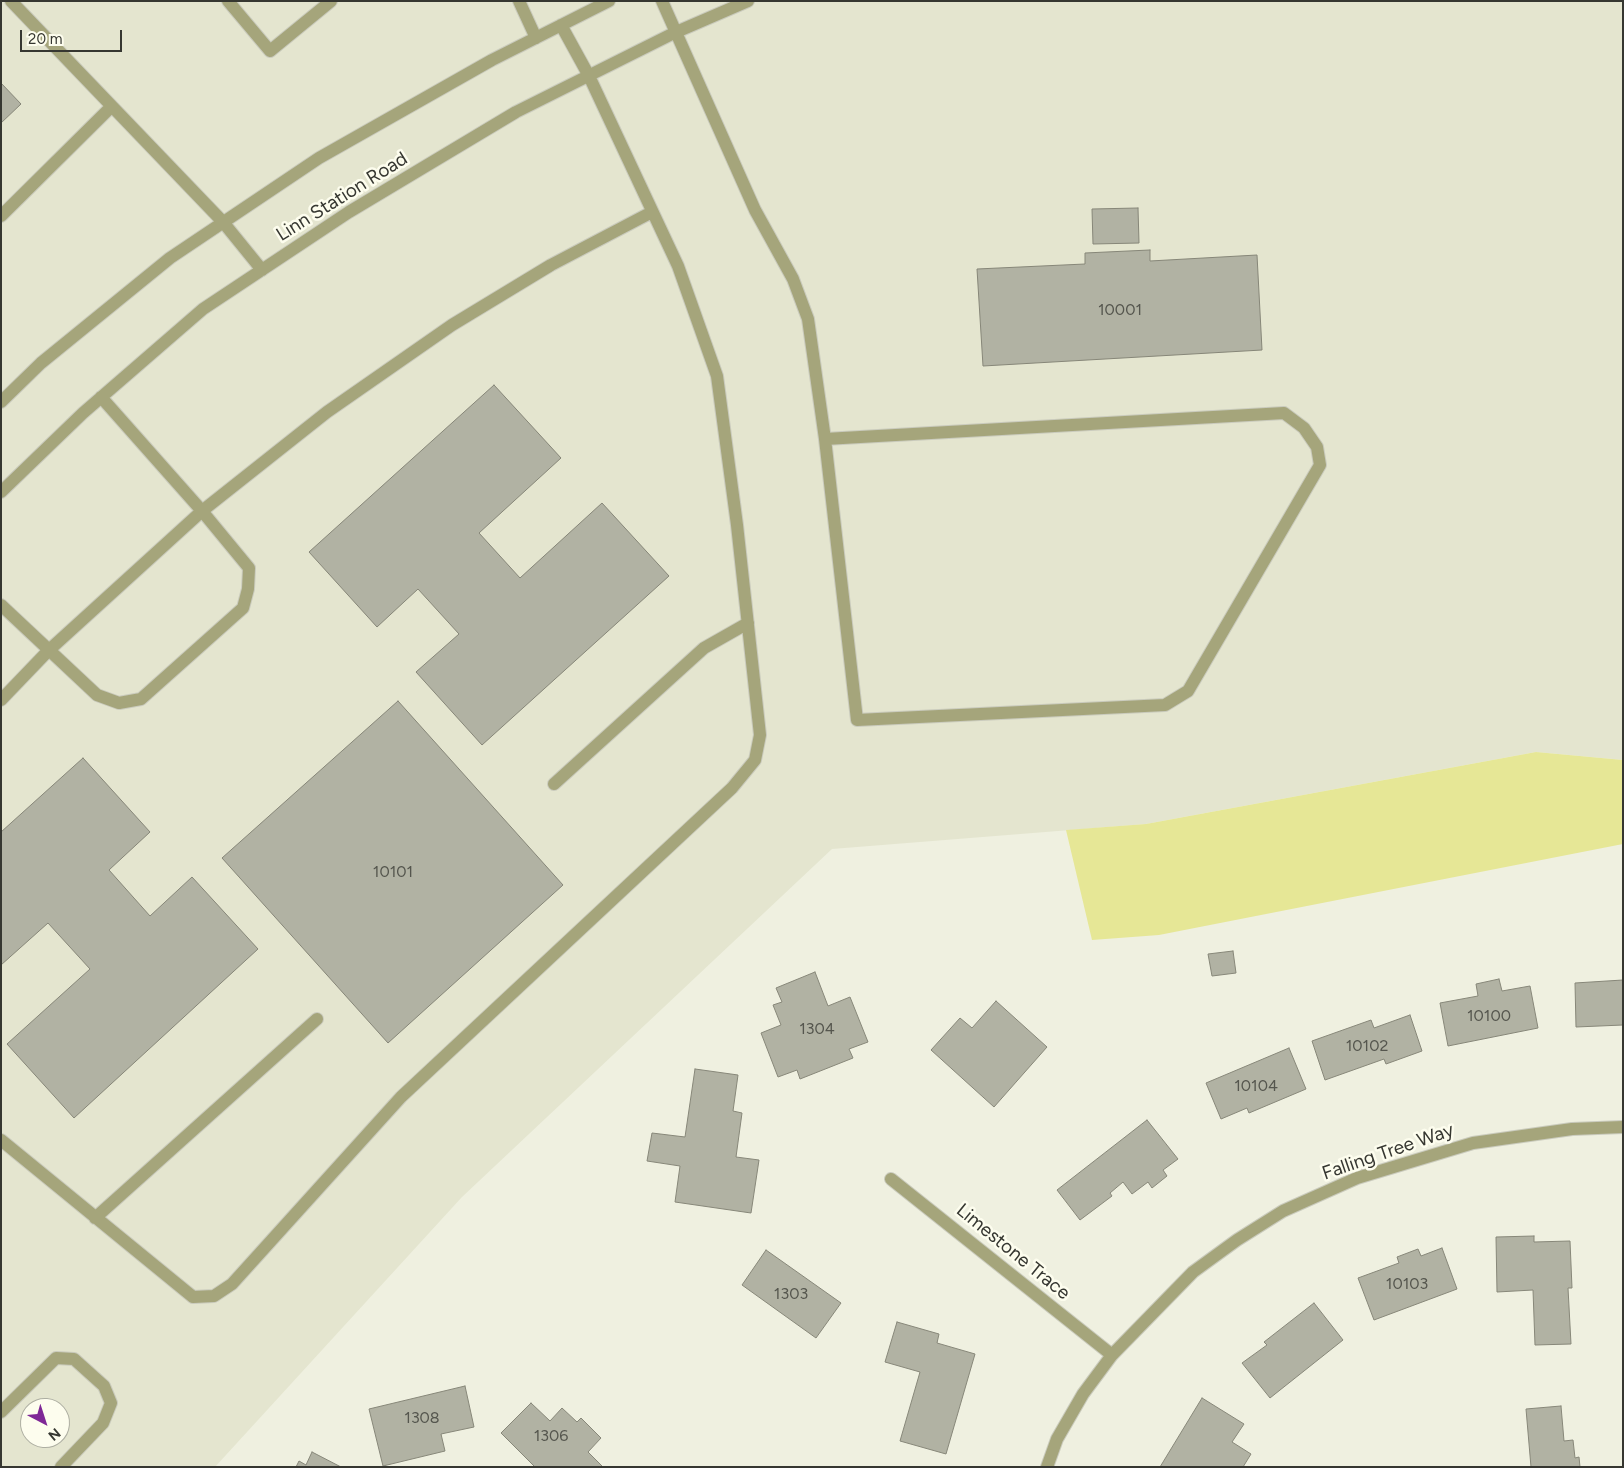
<!DOCTYPE html>
<html>
<head>
<meta charset="utf-8">
<style>
	body { margin:0 }
	#map { position:relative; width:1624px; height:1468px; overflow:hidden; background:#eff0e0; font-family:Figtree,sans-serif }
	canvas { display:block }
	.frame { position:absolute; inset:0; border:2px solid #363731; pointer-events:none }
	.north { position:absolute; left:20px; top:1398px; width:50px; height:50px; box-sizing:border-box; background:#fdfdee; border:1px solid #adaea2; border-radius:50%; rotate:140deg; font-size:14px; font-weight:700; line-height:20px; text-align:center; color:#363731 }
	.north::after { content:''; display:block; margin:auto; width:18px; height:22px; background:#7f2896; clip-path:polygon(50% 0,100% 100%,50% 72%,0 100%) }
	.scale { position:absolute; left:20px; top:30px; width:102px; height:22px; box-sizing:border-box; border:2px solid #363731; border-top:0; padding-left:6px; font-size:15px; line-height:18px; white-space:nowrap; color:#363731; -webkit-text-stroke:4px #fdfdee; paint-order:stroke }
</style>
</head>
<body>
<div id="map">
<canvas width="1624" height="1468"></canvas>
<div class="frame"></div>
<div class="north">N</div>
<div class="scale">20 m</div>
</div>
<script>
const c = document.querySelector('canvas').getContext('2d');
c.lineJoin = 'round';
function paint(path, color) { c.fillStyle = color; c.fill(path, 'evenodd'); }
const shape = rows => new Path2D(rows.map(r => 'M' + r).join(''));
function strokePath(path, color, width, dash) { c.strokeStyle = color; c.lineWidth = width; c.lineCap = dash ? 'butt' : 'round'; c.setLineDash(dash || []); c.stroke(path); }
function label(font, color, halo, rows, align = 'center') {
  c.font = font + ' Figtree,sans-serif'; c.lineWidth = 5; c.setLineDash([]); c.textBaseline = 'middle'; c.strokeStyle = halo; c.fillStyle = color; for (const [text, x, y, turn = 0] of rows) {
    c.save(); c.translate(x, y); c.rotate((+turn || 0) * Math.PI / 180); c.textAlign = isNaN(turn) ? turn : align; if (halo) c.strokeText(text, 0, 0); c.fillText(text, 0, 0); c.restore();
  }
}
paint(shape([
	[1,1,1623,1,1623,760,1536,752,1146,824,832,849,462,1197,215,1467,1,1467],
	[30,1408,60,1408,60,1438,30,1438]
]), '#e4e5cf');
paint(shape([
	[1536,752,1623,760,1623,844,1159,935,1092,940,1066,830,1146,824]
]), '#e6e796');
const building = shape([
	[1,83,21,104,1,123,1,83],
	[1138,208,1139,243,1093,244,1092,209,1138,208],
	[1150,250,1150,261,1257,255,1262,350,983,366,977,269,1085,264,1085,253,1150,250],
	[494,385,561,458,479,533,520,578,602,503,669,576,482,745,416,672,459,634,418,589,377,627,309,552,494,385],
	[398,701,563,885,388,1043,222,858,398,701],
	[83,758,150,832,109,870,150,916,192,877,258,949,74,1118,7,1044,90,969,48,923,1,965,1,832,83,758],
	[1233,951,1236,973,1212,976,1208,954,1233,951],
	[815,972,828,1006,850,997,868,1042,849,1049,853,1058,800,1079,797,1070,778,1077,761,1033,781,1025,773,1005,782,1002,776,988,815,972],
	[1499,979,1502,991,1530,986,1538,1028,1448,1046,1440,1003,1478,996,1476,984,1499,979],
	[1623,980,1623,1025,1576,1027,1575,983,1623,980],
	[996,1001,1047,1047,994,1107,931,1050,960,1018,972,1028,996,1001],
	[1410,1015,1422,1051,1386,1064,1384,1059,1325,1080,1312,1041,1371,1020,1374,1028,1410,1015],
	[1289,1048,1306,1089,1249,1113,1247,1108,1221,1119,1206,1083,1289,1048],
	[695,1069,738,1075,733,1111,742,1113,736,1157,759,1160,751,1213,675,1202,680,1166,647,1161,652,1133,685,1137,695,1069],
	[1147,1120,1178,1159,1163,1170,1167,1176,1152,1188,1148,1182,1132,1194,1123,1182,1110,1193,1112,1196,1080,1220,1057,1190,1147,1120],
	[1534,1236,1534,1242,1570,1241,1572,1288,1568,1288,1571,1344,1535,1345,1533,1290,1497,1292,1496,1237,1534,1236],
	[1442,1248,1457,1289,1374,1320,1358,1278,1399,1263,1397,1257,1418,1249,1421,1256,1442,1248],
	[766,1250,841,1303,816,1338,742,1285,766,1250],
	[1314,1303,1343,1340,1270,1398,1242,1363,1267,1345,1264,1342,1314,1303],
	[897,1322,939,1334,937,1343,975,1354,946,1454,900,1441,920,1372,885,1362,897,1322],
	[465,1386,474,1427,441,1434,445,1451,383,1466,369,1409,465,1386],
	[1202,1398,1244,1424,1232,1442,1251,1454,1243,1467,1160,1467,1202,1398],
	[531,1403,550,1421,562,1408,577,1422,581,1418,601,1438,588,1452,603,1467,535,1467,501,1433,531,1403],
	[1561,1406,1564,1441,1573,1440,1575,1458,1579,1457,1580,1467,1531,1467,1526,1409,1561,1406],
	[312,1452,341,1467,296,1467,299,1461,306,1465,312,1452]
]);
paint(building, '#b1b2a3');
strokePath(building, '#878779', 1);
const minor = shape([
	[11,1,223,222,262,270],
	[228,1,270,51,331,1],
	[519,1,536,38],
	[662,1,755,210,793,279,808,319,825,439,857,720,1165,705,1188,691,1320,465,1317,447,1304,428,1284,413,825,439],
	[1,216,111,107],
	[1,402,41,363,170,258,319,158,492,60,609,1],
	[1,492,83,413,203,309,349,212,516,112,674,33,748,1],
	[1,605,97,695,119,703,141,699,243,608,248,589,249,568,202,511,101,397],
	[1,700,48,651,202,511,327,412,452,325,551,265,652,212],
	[554,784,704,648,748,623],
	[1,1140,193,1297,214,1296,232,1284,401,1097,732,788,755,760,760,735,737,525,717,376,678,266,589,76,561,25],
	[891,1179,1112,1355],
	[95,1218,317,1019],
	[1,1412,56,1358,74,1359,104,1386,111,1403,103,1423,61,1467],
	[1047,1467,1057,1439,1083,1394,1112,1355,1193,1272,1237,1240,1283,1211,1357,1178,1473,1143,1572,1129,1623,1127]
]);
strokePath(minor, '#cacbbd', 14);
strokePath(minor, '#a5a57b', 12);
label('16px', '#55564e', null, [
	["10001",1120,310],
	["10101",393,872],
	["10100",1489,1016],
	["1304",817,1029],
	["10102",1367,1046],
	["10104",1256,1086],
	["10103",1407,1284],
	["1303",791,1294],
	["1308",422,1418],
	["1306",551,1436]
]);
label('19px', '#363731', '#fdfdee', [
	["Linn Station Road",342,197,-32],
	["Falling Tree Way",1388,1152,-19],
	["Limestone Trace",1013,1252,39]
]);
</script>
</body>
</html>
